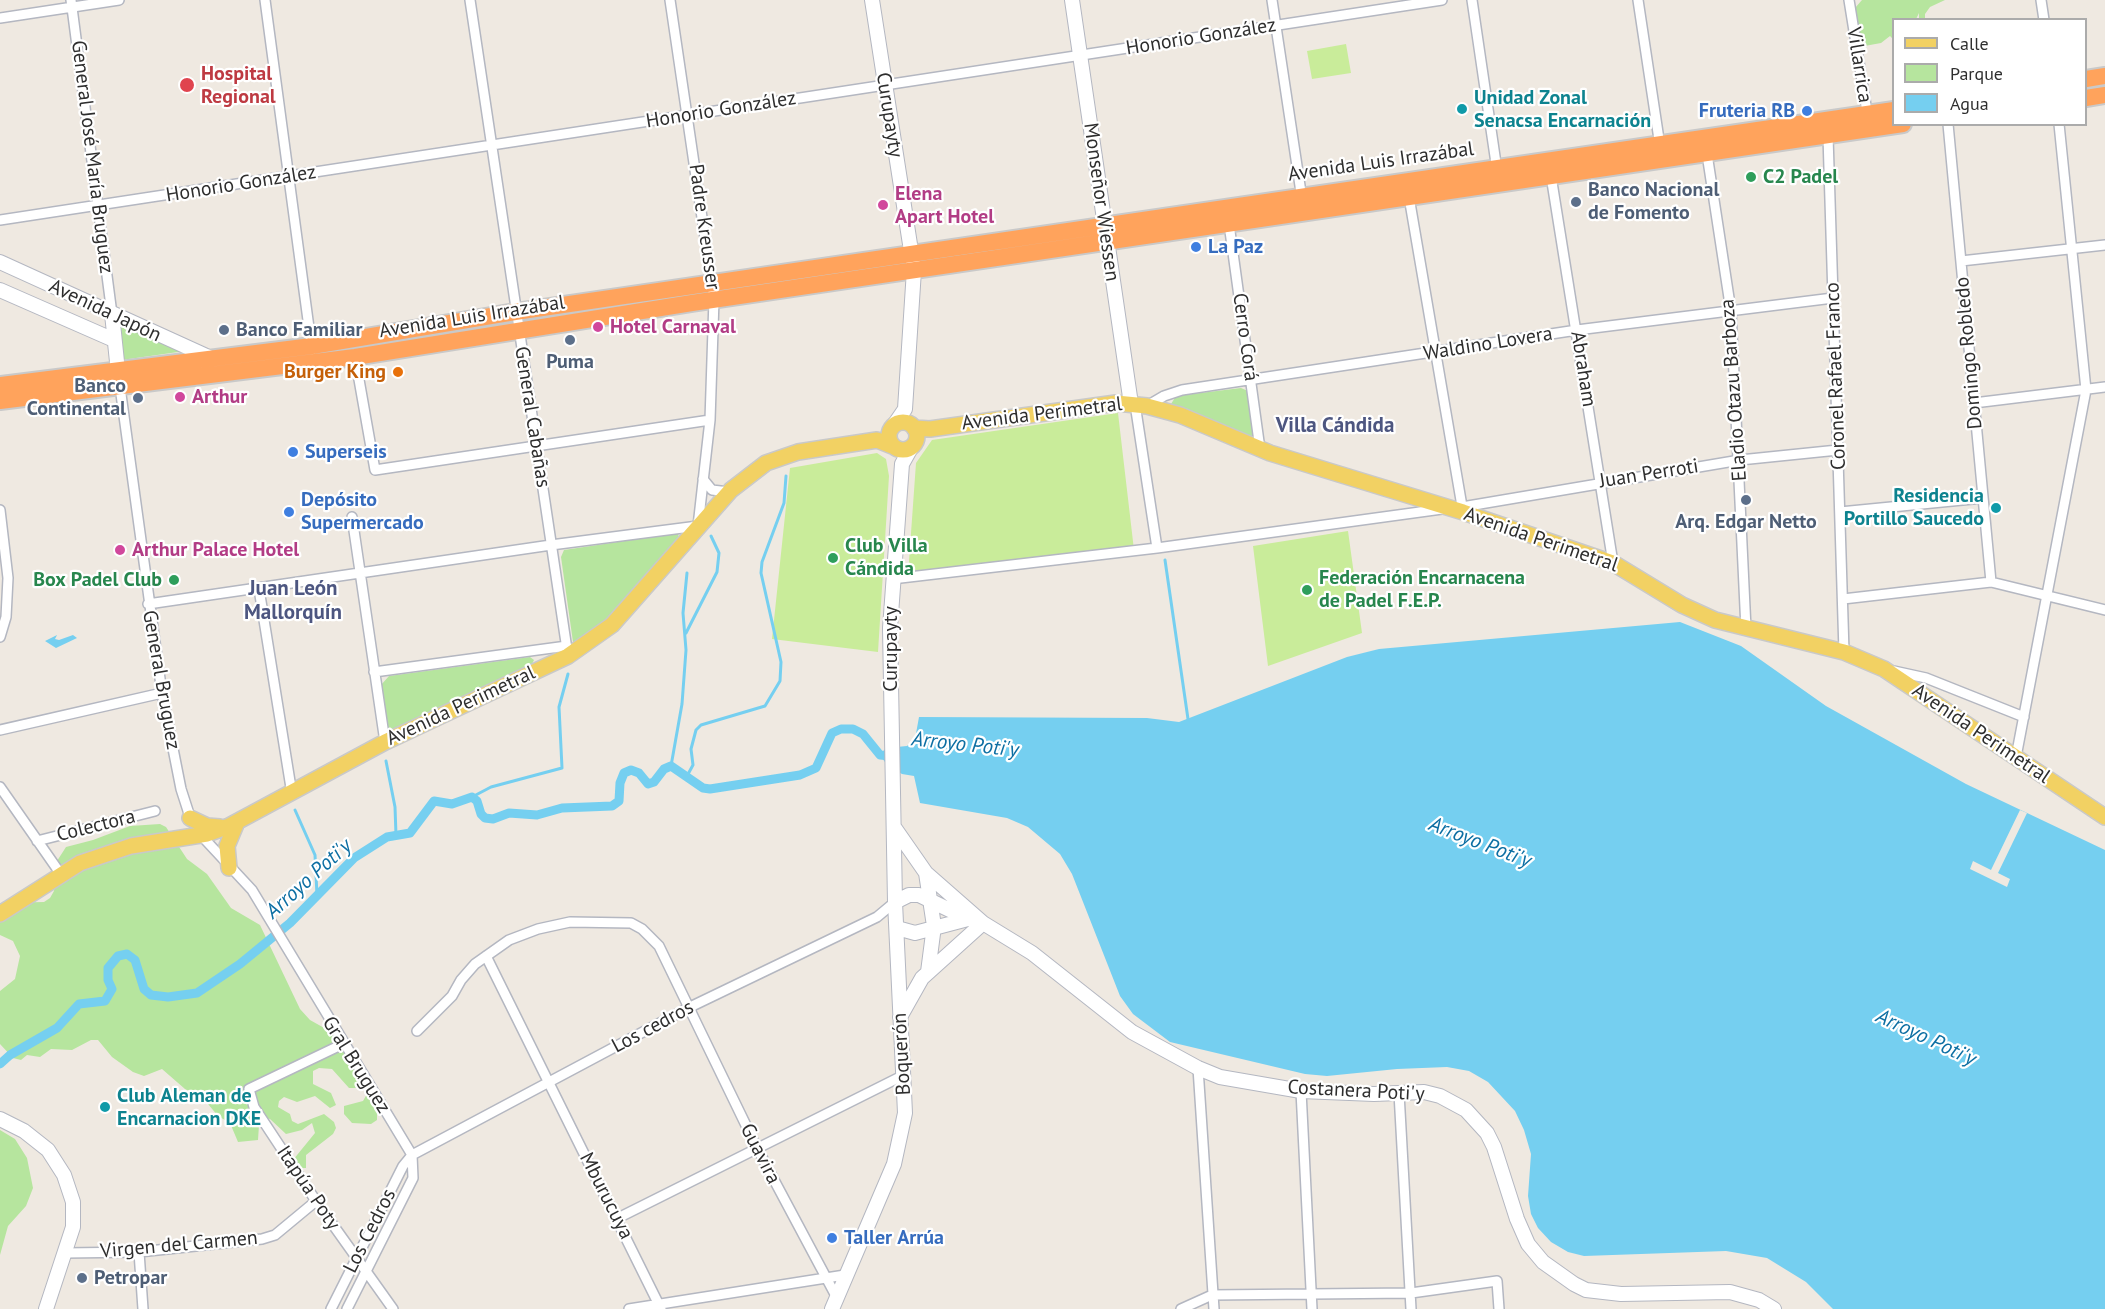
<!DOCTYPE html>
<html>
<head>
<meta charset="utf-8">
<style>
	body { margin:0 }
	#map { position:relative; width:2105px; height:1309px; overflow:hidden; background:#efe9e1; font-family:"PT Sans",sans-serif }
	canvas { display:block }
	.legend { position:absolute; left:1892px; top:18px; width:195px; height:108px; box-sizing:border-box; background:#fff; border:2px solid #ababab; margin:0; padding:8px 10px; list-style:none; font-size:18px; color:#2e2e2e }
	.legend li { display:flex; align-items:center; gap:12px; height:30px }
	.legend b { width:30px; border:2px solid #ababab }
</style>
</head>
<body>
<div id="map">
<canvas width="2105" height="1309"></canvas>
<ul class="legend">
<li><b style="height:8px;background:#f2d163"></b>Calle</li>
<li><b style="height:16px;background:#b6e59e"></b>Parque</li>
<li><b style="height:16px;background:#75cff0"></b>Agua</li>
</ul>
</div>
<script>
const c = document.querySelector('canvas').getContext('2d');
c.lineJoin = 'round';
function paint(path, color) { c.fillStyle = color; c.fill(path, 'evenodd'); }
const shape = rows => new Path2D(rows.map(r => 'M' + r).join(''));
function strokePath(path, color, width, dash) { c.strokeStyle = color; c.lineWidth = width; c.lineCap = dash ? 'butt' : 'round'; c.setLineDash(dash || []); c.stroke(path); }
function label(font, color, halo, rows, align = 'center') {
  c.font = font + ' "PT Sans",sans-serif'; c.lineWidth = 4.5; c.setLineDash([]); c.textBaseline = 'middle'; c.strokeStyle = halo; c.fillStyle = color; for (const [text, x, y, turn = 0] of rows) {
    c.save(); c.translate(x, y); c.rotate((+turn || 0) * Math.PI / 180); c.textAlign = isNaN(turn) ? turn : align; if (halo) c.strokeText(text, 0, 0); c.fillText(text, 0, 0); c.restore();
  }
}
paint(shape([
	[1862,0,1945,0,1930,7,1925,14,1925,19,1919,19,1919,13,1916,19,1894,20,1893,39,1890,36,1881,43,1859,47,1855,8],
	[118,315,199,349,122,360],
	[1241,388,1248,391,1254,435,1251,439,1171,404,1176,396],
	[678,533,679,538,612,618,576,644,573,642,561,557,564,550],
	[530,657,534,660,532,664,391,731,387,730,381,685,389,676],
	[160,824,166,827,187,859,207,874,231,908,260,925,300,1009,310,1020,335,1034,377,1100,377,1120,371,1124,352,1123,344,1114,344,1106,363,1101,367,1094,364,1088,349,1088,332,1069,319,1068,313,1071,313,1084,331,1093,336,1105,330,1108,315,1096,297,1102,284,1097,279,1101,278,1107,290,1114,292,1121,298,1124,324,1114,334,1122,336,1128,333,1134,306,1155,306,1168,299,1168,293,1160,315,1133,312,1123,302,1130,286,1134,270,1119,254,1115,259,1125,258,1140,238,1142,230,1123,218,1116,203,1098,185,1089,162,1069,144,1076,133,1072,112,1057,98,1040,91,1040,72,1050,51,1049,40,1057,27,1055,21,1060,13,1058,0,1044,0,991,15,979,20,956,13,941,0,935,0,903,44,902,50,898,54,891,57,861,66,847,93,840,130,826],
	[0,1130,15,1139,27,1158,33,1188,26,1206,8,1226,0,1255]
]), '#b6e59e');
paint(shape([
	[1346,44,1351,73,1312,79,1307,51],
	[1118,413,1134,550,908,575,916,463,932,440],
	[877,453,886,459,889,476,878,652,772,639,790,468],
	[1348,531,1362,633,1268,666,1253,546]
]), '#c9ec9a');
paint(shape([
	[1680,622,1741,646,1826,706,1966,784,2105,850,2105,1309,1833,1309,1806,1282,1767,1258,1726,1251,1584,1256,1568,1252,1551,1242,1538,1228,1531,1214,1528,1196,1531,1154,1524,1130,1515,1111,1488,1082,1469,1071,1447,1067,1397,1069,1327,1076,1305,1074,1170,1042,1133,1014,1120,996,1072,874,1060,854,1028,827,1007,818,920,803,914,776,902,774,887,765,880,755,886,748,907,746,915,739,919,717,1147,718,1179,722,1347,657,1379,649],
	[57,635,55,639,59,640,73,635,77,638,56,648,45,641]
]), '#75cff0');
paint(shape([
	[2020,810,2027,813,1998,873,2010,879,2007,887,1970,869,1973,861,1991,870]
]), '#efe9e1');
strokePath(shape([
	[1165,560,1188,719],
	[686,633,717,572,719,553,711,536],
	[386,761,395,807,396,835],
	[671,766,682,704,686,650,683,613,687,573],
	[687,776,693,765,691,749,696,730,701,725,765,706,780,681,781,662,761,573,762,562,784,503,786,476],
	[472,797,491,787,562,768,559,707,568,674],
	[295,810,315,855,317,895]
]), '#75cff0', 3);
strokePath(shape([
	[0,1064,10,1055,57,1028,79,1004,105,1001,112,989,108,980,108,968,118,956,127,954,135,960,144,989,151,995,168,997,197,993,240,964,290,923,354,858,387,837,410,833,434,801,452,804,472,797,477,801,481,814,485,818,493,819,509,813,537,815,562,808,612,806,619,801,620,783,624,773,631,770,639,773,648,784,654,782,664,769,671,766,703,788,710,789,800,775,816,768,832,733,841,729,853,729,863,734,880,755,891,756]
]), '#75cff0', 9);
const street = shape([
	[71,0,112,314],
	[265,0,312,350],
	[470,0,568,656],
	[1272,0,1302,199],
	[1472,0,1497,170],
	[1638,0,1660,146],
	[1849,0,1868,118],
	[2041,0,2044,20],
	[0,18,119,0],
	[1948,124,1991,582],
	[1828,136,1844,652],
	[1707,154,1731,311,1746,629],
	[1551,176,1613,563],
	[1409,197,1463,512],
	[0,220,1442,0],
	[1229,224,1260,449],
	[1961,261,2105,245],
	[355,357,375,470,710,420],
	[120,387,162,693,181,789,191,820],
	[1974,403,2105,387],
	[1135,404,1157,548,1442,509],
	[1147,406,1164,396,1182,390,1577,330,1833,298],
	[703,479,712,490,729,492],
	[1462,507,1740,460,1838,450],
	[0,510,8,578,6,617,0,637],
	[1840,512,1983,498],
	[352,517,385,742],
	[892,579,1157,548],
	[259,589,292,794],
	[1843,599,1991,582,2105,610],
	[148,604,551,545,698,526,710,420,714,299,670,0],
	[1894,671,1926,678,2024,717],
	[374,672,567,646],
	[0,730,162,693],
	[2016,757,2086,390,2059,124],
	[0,787,60,873],
	[198,832,252,890,412,1155,413,1178,347,1309],
	[37,841,155,811],
	[486,956,661,1309],
	[417,1031,452,996,461,980,475,964,509,940,538,929,570,922,631,923,642,929,659,946,757,1148,837,1298],
	[343,1044,249,1089,254,1107,316,1201,393,1309],
	[1198,1068,1214,1309],
	[1301,1091,1312,1309],
	[1399,1093,1411,1309],
	[618,1218,904,1075],
	[139,1252,143,1309],
	[65,1253,139,1252,262,1239,275,1235,316,1201],
	[331,1309,403,1166,412,1155,688,1008,877,917,895,902],
	[629,1309,845,1275],
	[1181,1309,1212,1295,1411,1293,1497,1281,1499,1309]
]);
const secondary = shape([
	[872,0,914,270,905,409,894,425],
	[1072,0,1131,404],
	[0,262,211,358],
	[0,290,114,340],
	[112,314,119,381],
	[894,827,926,873,983,923,1032,953,1132,1032,1198,1068,1220,1077,1301,1091,1374,1094,1424,1092,1440,1096,1466,1110,1487,1133,1494,1147,1517,1219,1528,1244,1543,1262,1574,1284,1586,1290,1621,1294,1730,1292,1759,1300,1774,1309],
	[926,873,934,926,928,972],
	[895,902,909,895,919,895,968,919],
	[897,928,915,933,968,919],
	[900,1017,922,978,983,923],
	[0,1119,24,1131,48,1150,64,1175,73,1202,73,1227,46,1309],
	[832,1309,894,1164,905,1113,895,902,890,628,902,464,911,448]
]);
const primary = shape([
	'889 436a14 14 0 1 1 28 0a14 14 0 1 1-28 0Z',
	[914,428,930,429,1116,403,1147,406,1180,415,1270,453,1463,512,1613,563,1682,605,1715,620,1844,652,1884,669,2105,817],
	[190,818,207,826,220,827],
	[229,868,227,846,237,822],
	[0,914,80,863,131,846,207,834,229,826,385,742,568,656,612,625,731,490,766,463,798,452,877,440,892,446]
]);
const highway = shape([
	[2086,79,2105,76],
	[2086,98,2105,95],
	[0,385,312,346,515,312,1894,110],
	[0,401,355,357,692,303,1903,124]
]);
strokePath(street, '#b4b7c1', 12);
strokePath(secondary, '#b4b7c1', 16);
strokePath(primary, '#c9c9c9', 18);
strokePath(highway, '#c9c9c9', 20);
strokePath(street, '#fff', 9);
strokePath(secondary, '#fff', 14);
strokePath(primary, '#f2d163', 15);
strokePath(highway, '#ffa35c', 16);
for (const [x, y, r, color] of [
	[187,85,8,"#e0444e"],
	[1462,109,6,"#0f9aa8"],
	[1807,111,6,"#3f7fe0"],
	[1751,177,6,"#2e9e5b"],
	[1576,202,6,"#5c6f8a"],
	[883,205,6,"#d1479c"],
	[1196,247,6,"#3f7fe0"],
	[598,327,6,"#d1479c"],
	[224,330,6,"#5c6f8a"],
	[570,340,6,"#5c6f8a"],
	[398,372,6,"#e8710a"],
	[180,397,6,"#d1479c"],
	[138,398,6,"#5c6f8a"],
	[293,452,6,"#3f7fe0"],
	[1746,500,6,"#5c6f8a"],
	[1996,508,6,"#0f9aa8"],
	[289,512,6,"#3f7fe0"],
	[120,550,6,"#d1479c"],
	[833,558,6,"#2e9e5b"],
	[174,580,6,"#2e9e5b"],
	[1307,590,6,"#2e9e5b"],
	[105,1107,6,"#0f9aa8"],
	[832,1238,6,"#3f7fe0"],
	[82,1278,6,"#5c6f8a"]
]) { const dot = new Path2D(); dot.arc(x, y, r, 0, 2 * Math.PI); c.fillStyle = color; c.fill(dot); strokePath(dot, '#fff', 2); }
label('20px', '#2e2e2e', '#fff', [
	["Honorio González",1201,37,-9],
	["Villarrica",1859,65,81],
	["Honorio González",721,110,-9],
	["Curupayty",889,115,81],
	["General José María Bruguez",92,157,83],
	["Avenida Luis Irrazábal",1381,162,-8],
	["Honorio González",241,184,-9],
	["Monseñor Wiessen",1101,202,82],
	["Padre Kreusser",704,227,82],
	["Avenida Japón",105,311,25],
	["Avenida Luis Irrazábal",472,317,-9],
	["Cerro Corá",1245,337,82],
	["Waldino Lovera",1488,344,-9],
	["Domingo Robledo",1969,353,-95],
	["Abraham",1583,369,81],
	["Coronel Rafael Franco",1836,376,-92],
	["Eladio Otazu Barboza",1734,390,-94],
	["Avenida Perimetral",1042,414,-7],
	["General Cabañas",532,417,81],
	["Juan Perroti",1649,474,-9],
	["Avenida Perimetral",1541,540,19],
	["Curupayty",891,649,-90],
	["General Bruguez",161,680,80],
	["Avenida Perimetral",461,706,-25],
	["Avenida Perimetral",1981,734,34],
	["Colectora",96,826,-14],
	["Los cedros",653,1027,-28],
	["Boquerón",902,1054,-93],
	["Gral Bruguez",356,1065,58],
	["Costanera Poti'y",1356,1091,3],
	["Guavira",760,1154,63],
	["Itapúa Poty",308,1188,56],
	["Mburucuya",606,1196,63],
	["Los Cedros",370,1231,-63],
	["Virgen del Carmen",179,1245,-5]
]);
label('bold 20px', '#be3a42', '#fff', [
	["Hospital",201,74],
	["Regional",201,97]
], 'left');
label('bold 20px', '#0d838f', '#fff', [
	["Unidad Zonal",1474,98],
	["Senacsa Encarnación",1474,121],
	["Residencia",1984,496,"right"],
	["Portillo Saucedo",1984,519,"right"],
	["Club Aleman de",117,1096],
	["Encarnacion DKE",117,1119]
], 'left');
label('bold 20px', '#366cbe', '#fff', [
	["Fruteria RB",1795,111,"right"],
	["La Paz",1208,247],
	["Superseis",305,452],
	["Depósito",301,500],
	["Supermercado",301,523],
	["Taller Arrúa",844,1238]
], 'left');
label('bold 20px', '#27864d', '#fff', [
	["C2 Padel",1763,177],
	["Club Villa",845,546],
	["Cándida",845,569],
	["Federación Encarnacena",1319,578],
	["de Padel F.E.P.",1319,601],
	["Box Padel Club",162,580,"right"]
], 'left');
label('bold 20px', '#4e5e75', '#fff', [
	["Banco Nacional",1588,190],
	["de Fomento",1588,213],
	["Banco Familiar",236,330],
	["Puma",570,362,"center"],
	["Banco",126,386,"right"],
	["Continental",126,409,"right"],
	["Arq. Edgar Netto",1746,522,"center"],
	["Petropar",94,1278]
], 'left');
label('bold 20px', '#b23c85', '#fff', [
	["Elena",895,194],
	["Apart Hotel",895,217],
	["Hotel Carnaval",610,327],
	["Arthur",192,397],
	["Arthur Palace Hotel",132,550]
], 'left');
label('bold 20px', '#c56008', '#fff', [
	["Burger King",386,372]
], 'right');
label('bold 21px', '#4d5680', '#fff', [
	["Villa Cándida",1335,426],
	["Juan León",293,589],
	["Mallorquín",293,613]
]);
label('italic 21px', '#0d6fa3', '#fff', [
	["Arroyo Poti'y",965,745,6],
	["Arroyo Poti'y",1480,843,21],
	["Arroyo Poti'y",309,879,-42],
	["Arroyo Poti'y",1926,1038,25]
]);
</script>
</body>
</html>
